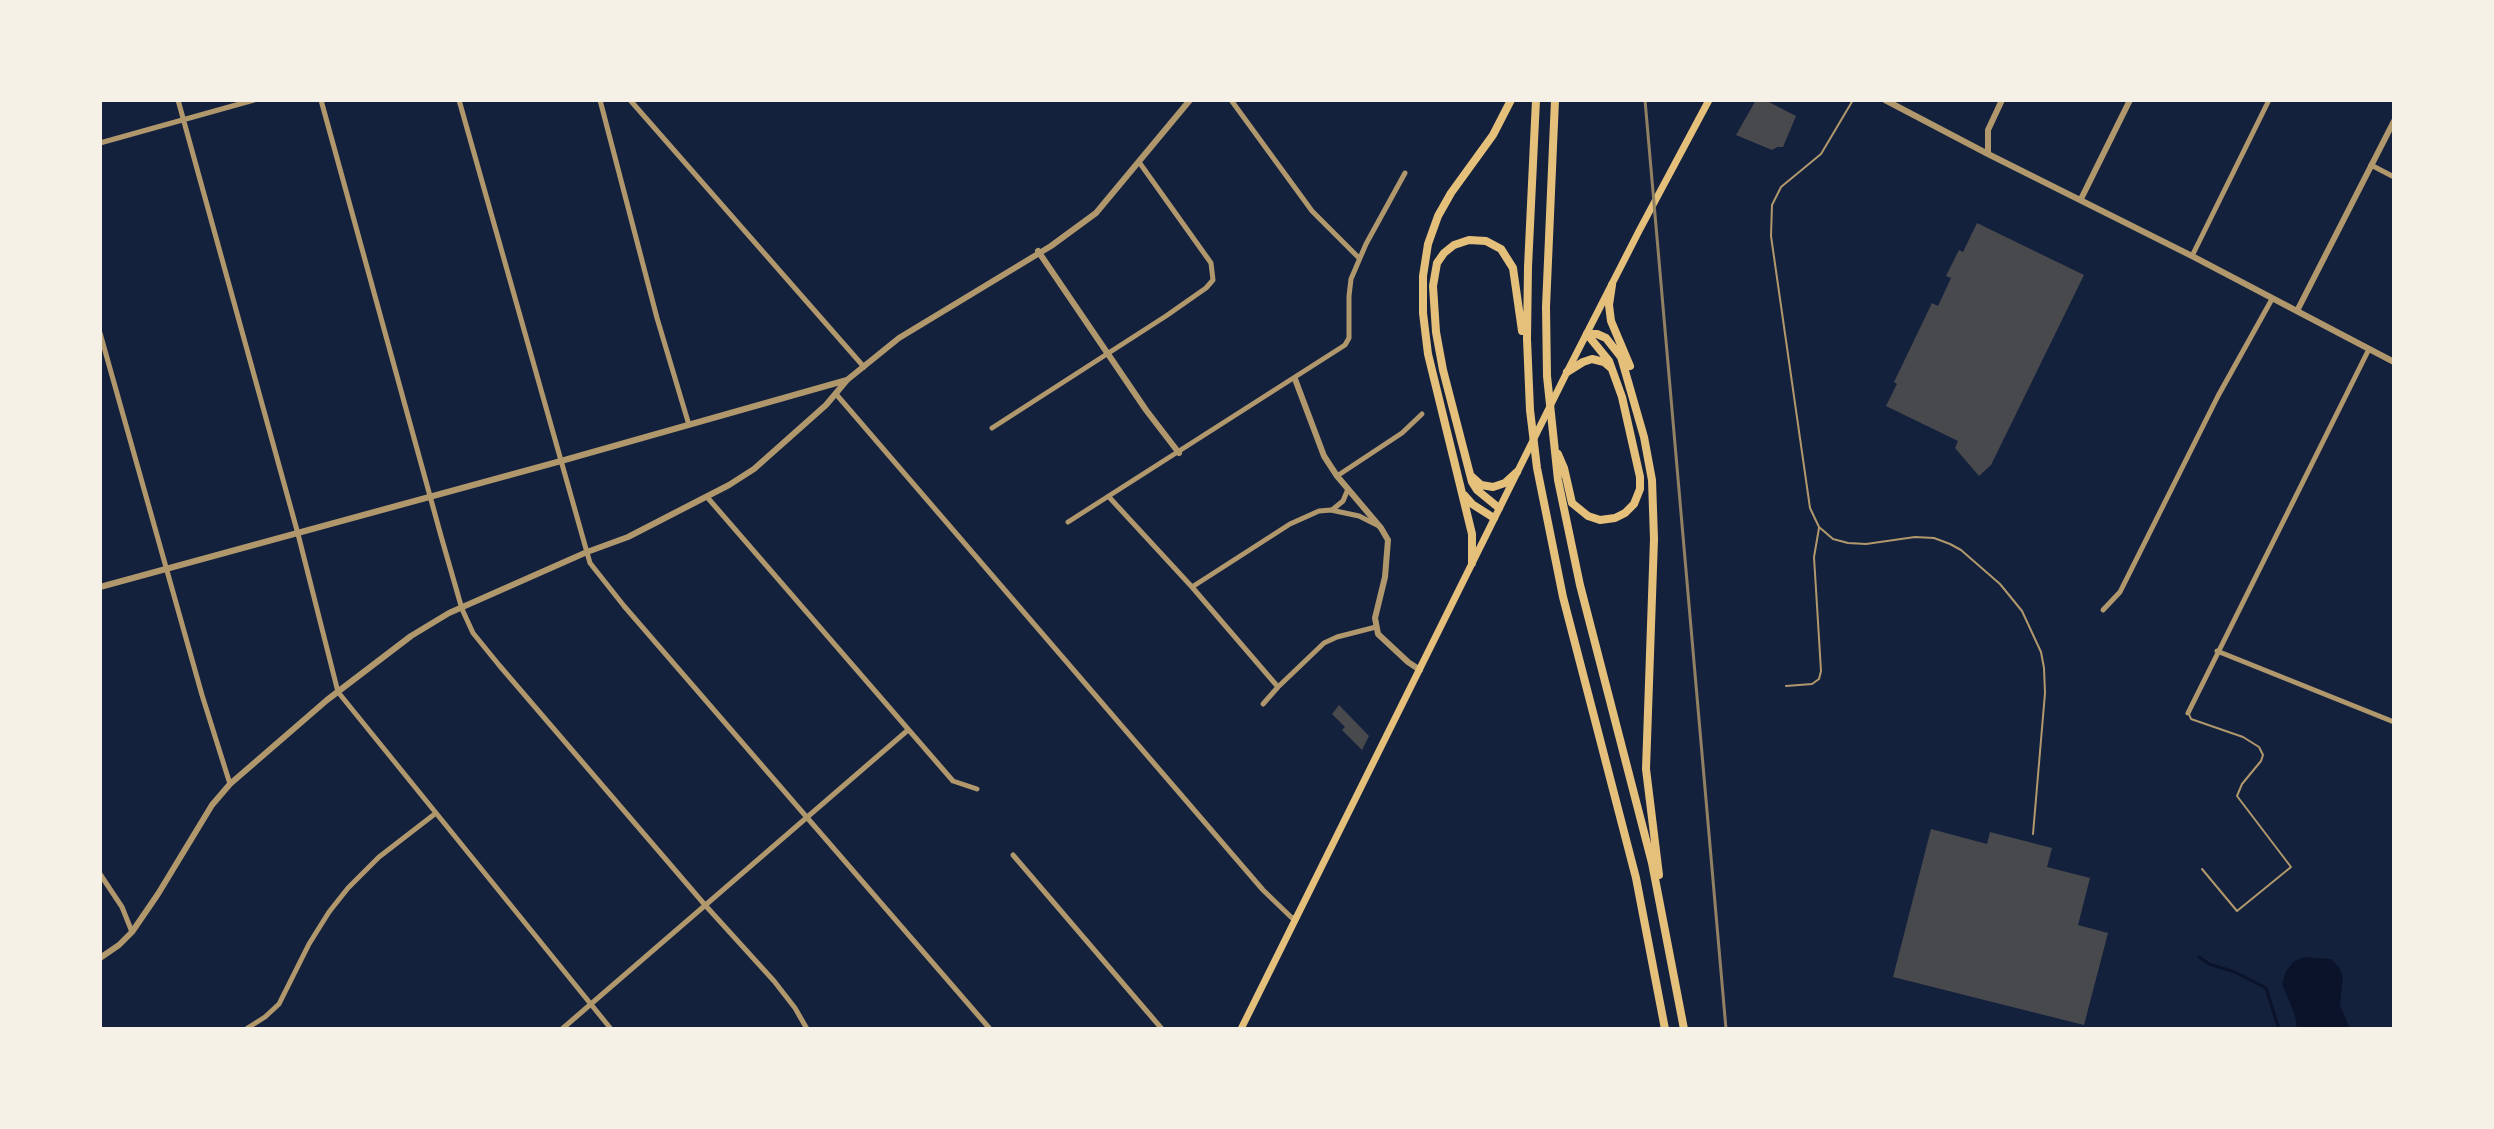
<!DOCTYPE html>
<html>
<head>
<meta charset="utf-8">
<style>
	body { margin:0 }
	#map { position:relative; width:2494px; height:1129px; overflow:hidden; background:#14213d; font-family:Karla,sans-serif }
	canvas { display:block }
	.frame { position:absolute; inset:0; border:102px solid #f6f1e7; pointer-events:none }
</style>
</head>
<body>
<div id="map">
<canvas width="2494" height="1129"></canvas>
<div class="frame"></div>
</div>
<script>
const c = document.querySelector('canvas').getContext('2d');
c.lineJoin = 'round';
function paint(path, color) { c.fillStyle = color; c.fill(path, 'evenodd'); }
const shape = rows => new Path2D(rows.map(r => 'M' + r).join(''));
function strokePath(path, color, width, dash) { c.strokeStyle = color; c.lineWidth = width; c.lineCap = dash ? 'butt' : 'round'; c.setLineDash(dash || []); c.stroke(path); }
paint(shape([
	[2305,957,2331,959,2339,967,2343,977,2340,1005,2350,1029,2297,1029,2295,1015,2282,984,2286,971,2294,961]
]), '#0b132b');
strokePath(shape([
	[2199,957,2209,964,2235,972,2266,988,2279,1029]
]), '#0b132b', 3);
paint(shape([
	[1756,100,1765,100,1796,116,1783,147,1777,147,1772,150,1736,135],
	[1977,223,2084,275,1991,465,1979,476,1955,448,1958,441,1886,406,1897,384,1894,382,1932,303,1938,306,1951,278,1946,276,1959,250,1963,252],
	[1339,705,1369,736,1362,750,1342,730,1345,727,1332,714],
	[1931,829,1987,844,1990,832,2052,848,2047,867,2090,878,2078,925,2108,933,2084,1025,1893,977]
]), '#48494c');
strokePath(shape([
	[1853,100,1821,154,1781,187,1772,205,1771,236,1810,508,1819,527,1833,539,1848,543,1866,544,1915,537,1934,538,1950,544,1961,550,2000,584,2022,611,2041,652,2044,668,2045,693,2033,834],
	[1786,686,1812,684,1819,679,1821,671,1814,557,1819,528],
	[2189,714,2191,719,2243,737,2259,747,2263,755,2261,761,2242,784,2237,796,2291,867,2237,911,2202,869]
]), '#b1986c', 2);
strokePath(shape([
	[178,100,298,534,338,692,611,1029],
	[321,100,441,536,462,609,473,633,499,665,705,905,774,981,795,1008,807,1029],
	[459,100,590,563,624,606,990,1029],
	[600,100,657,318,689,425],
	[630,100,864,367],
	[1231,100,1312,211,1359,258],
	[100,143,254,100],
	[2371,165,2394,177],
	[2192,256,2269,100],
	[100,333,202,695,230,784],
	[836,394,1263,890,1292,918,1297,917],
	[992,428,1166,316,1206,288,1213,280,1211,263,1139,162],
	[1337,476,1402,433,1422,414],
	[707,497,953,781,977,789],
	[1109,497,1192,587,1278,687],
	[1332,510,1343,501,1348,489],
	[1068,522,1345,345,1349,338,1349,296,1351,279,1366,244,1405,173],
	[1192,587,1290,524,1319,511,1331,510,1359,516,1377,525],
	[2103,610,2120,592,2218,396,2272,299],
	[2217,651,2394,722],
	[1263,704,1278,687,1324,643,1337,637,1376,627],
	[2188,713,2369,349],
	[1013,855,1162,1029],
	[100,874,122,907,132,932],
	[246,1029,265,1017,279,1004,309,944,329,912,348,888,379,857,436,813],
	[562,1029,908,730]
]), '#b1986c', 5);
strokePath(shape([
	[1885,100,1988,154,2192,256,2394,362],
	[1988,154,1988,130,2002,100],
	[2081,199,2130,100],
	[1038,251,1146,410,1179,453],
	[2297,311,2394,121],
	[1295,379,1324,456,1337,476,1381,528,1388,540,1385,577,1375,618,1378,634,1408,662,1420,670],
	[100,587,561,461,847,380],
	[100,958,119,945,132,932,158,894,212,805,230,784,327,700,411,636,449,613,587,552,628,537,729,485,754,469,826,405,847,380,899,338,1051,246,1096,213,1190,100]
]), '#b1986c', 6);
strokePath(shape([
	[1241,1029,1567,372,1639,231,1709,100]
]), '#e5c07b', 7);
strokePath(shape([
	[1536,100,1528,267,1527,339,1530,410,1537,468,1563,597,1636,878,1665,1029],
	[1555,100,1546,307,1547,376,1558,480,1580,585,1652,863,1684,1029],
	[1612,285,1609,305,1611,321,1630,366],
	[1587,334,1597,334,1606,338,1621,357,1644,437,1652,480,1654,539,1646,769,1659,875],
	[1567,372,1583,362,1592,359,1604,362,1611,368],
	[1558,454,1564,468,1572,503,1588,516,1600,520,1615,518,1625,513,1634,504,1640,489,1640,477,1622,397,1609,361,1587,334],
	[1471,476,1481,485,1493,487,1505,483,1517,472],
	[1464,495,1472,504,1494,518],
	[1499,508,1477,490,1472,482,1443,370,1436,332,1433,286,1437,263,1444,253,1454,245,1469,240,1486,241,1501,249,1513,268,1522,331],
	[1472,563,1472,534,1428,354,1423,313,1423,276,1428,244,1438,216,1451,193,1493,135,1511,100]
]), '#e5c07b', 8);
strokePath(shape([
	[1645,100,1726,1029]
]), '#918062', 3);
</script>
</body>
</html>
